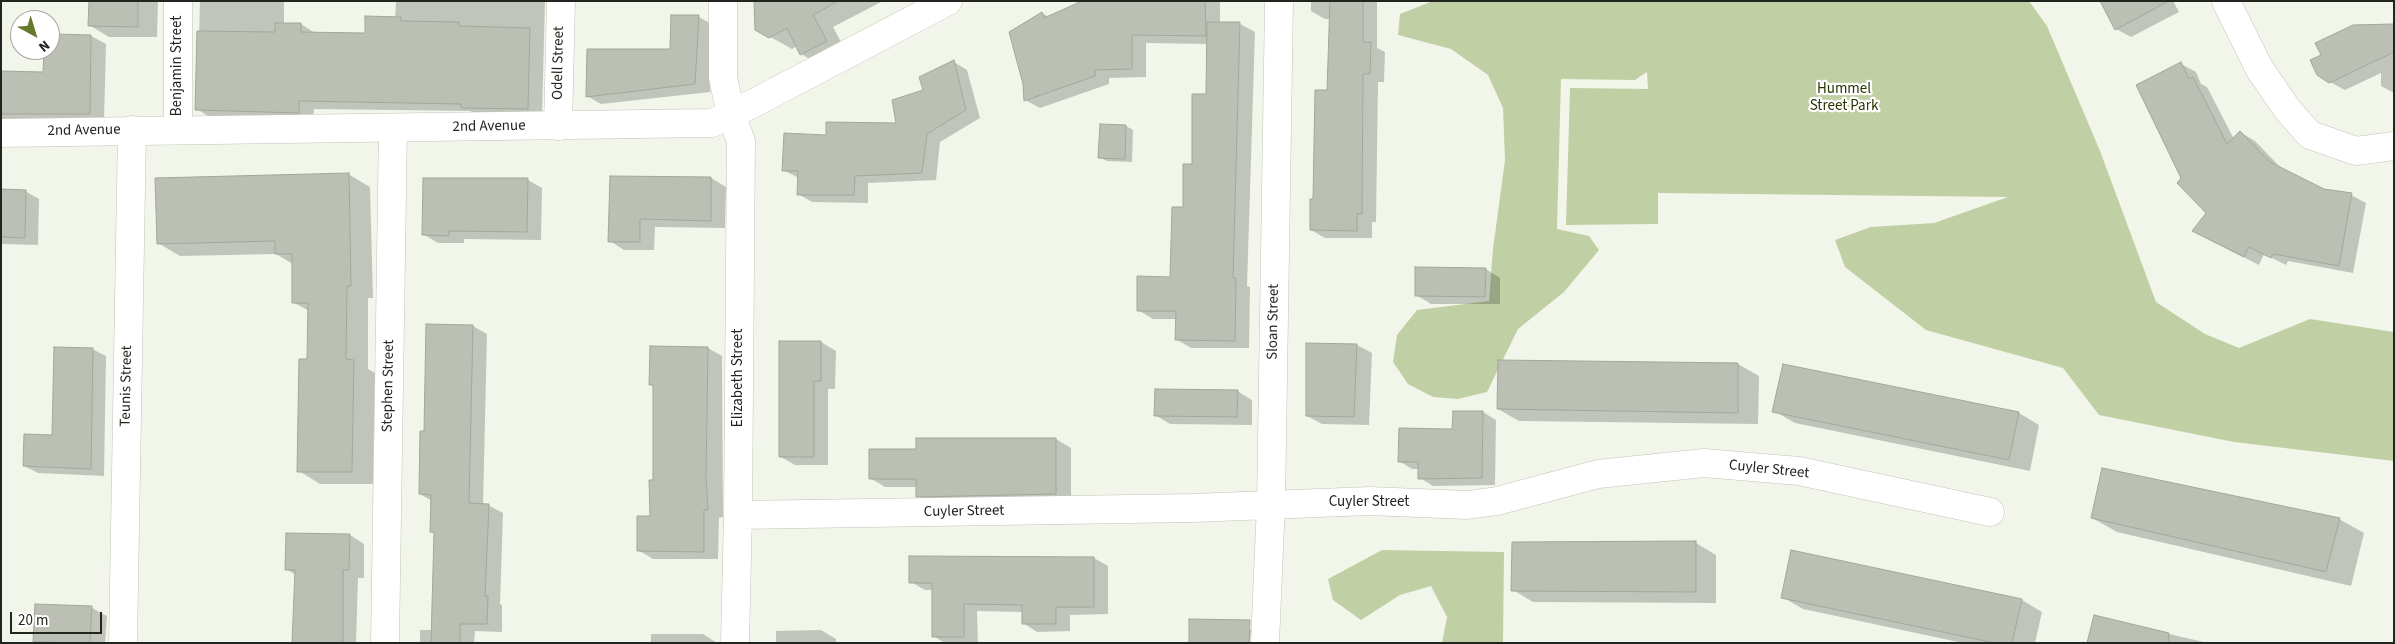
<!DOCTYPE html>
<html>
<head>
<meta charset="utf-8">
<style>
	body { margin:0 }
	#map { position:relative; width:2395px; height:644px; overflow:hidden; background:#f2f6ea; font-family:"Source Sans 3",sans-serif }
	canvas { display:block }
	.frame { position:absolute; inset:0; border:2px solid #22241f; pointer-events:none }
	.north { position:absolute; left:10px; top:10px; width:50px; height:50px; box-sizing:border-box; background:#fff; border:1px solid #a7a7a5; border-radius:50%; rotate:141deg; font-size:14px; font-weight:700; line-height:20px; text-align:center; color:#22241f }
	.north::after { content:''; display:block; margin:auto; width:18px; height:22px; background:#657b2c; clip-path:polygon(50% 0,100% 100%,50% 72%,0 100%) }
	.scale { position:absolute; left:10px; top:612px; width:92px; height:22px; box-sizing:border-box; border:2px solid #22241f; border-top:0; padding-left:6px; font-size:15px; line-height:18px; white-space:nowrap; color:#22241f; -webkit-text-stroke:4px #fff; paint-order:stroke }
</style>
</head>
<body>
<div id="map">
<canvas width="2395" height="644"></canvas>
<div class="frame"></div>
<div class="north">N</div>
<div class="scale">20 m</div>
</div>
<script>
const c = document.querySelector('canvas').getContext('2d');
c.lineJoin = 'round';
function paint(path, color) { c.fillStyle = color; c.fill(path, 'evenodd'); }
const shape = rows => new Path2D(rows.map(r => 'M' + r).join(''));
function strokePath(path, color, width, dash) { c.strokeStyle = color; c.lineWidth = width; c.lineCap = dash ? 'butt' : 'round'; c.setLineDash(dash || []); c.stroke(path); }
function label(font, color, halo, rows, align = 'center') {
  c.font = font + ' "Source Sans 3",sans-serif'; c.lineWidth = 4.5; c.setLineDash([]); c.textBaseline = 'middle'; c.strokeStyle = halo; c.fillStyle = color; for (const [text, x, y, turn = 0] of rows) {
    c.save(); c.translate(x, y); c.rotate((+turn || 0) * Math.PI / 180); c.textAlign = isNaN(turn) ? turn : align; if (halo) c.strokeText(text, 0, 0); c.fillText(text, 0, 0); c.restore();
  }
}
paint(shape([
	[1433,1,2029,1,2047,26,2100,151,2156,302,2205,334,2239,348,2310,319,2394,332,2394,461,2234,442,2099,415,2063,368,1926,330,1845,267,1835,240,1871,227,1934,223,2008,197,1658,193,1658,224,1566,225,1570,88,1648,89,1647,72,1635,80,1561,79,1557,229,1589,236,1599,250,1564,292,1518,329,1487,392,1458,399,1433,397,1408,384,1393,362,1397,335,1417,310,1489,301,1493,249,1505,160,1503,108,1488,75,1451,49,1398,35,1400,14],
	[1382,550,1504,552,1503,643,1442,643,1447,617,1431,586,1400,595,1361,620,1333,600,1328,579]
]), '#c0cfa4');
paint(shape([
	[90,1,158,1,157,37,109,37,89,25],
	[200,1,284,1,284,24,301,24,315,33,366,35,395,18,396,1,545,1,542,117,477,115,470,111,314,109,313,120,211,118,197,109],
	[756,1,883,1,833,27,847,53,822,66,801,54,797,46,792,49,756,29],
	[1085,1,1220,1,1220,23,1240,24,1255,32,1247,286,1250,287,1249,348,1191,348,1176,339,1177,319,1153,319,1138,310,1172,278,1208,95,1208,44,1146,43,1146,77,1109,78,1109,84,1040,108,1025,100,1042,13,1049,17],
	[1311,1,1377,1,1377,48,1385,52,1384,82,1378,82,1376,222,1372,222,1372,238,1325,238,1311,230,1328,91,1331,19,1325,19,1311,11],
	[2102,1,2173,1,2179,12,2131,37,2116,29],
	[699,17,713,25,710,92,601,104,587,96,671,50],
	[2394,25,2394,93,2381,86,2381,73,2345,90,2330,82],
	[50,35,91,36,106,44,104,122,1,122,1,71,44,73,45,50,50,50],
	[954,62,967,70,980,118,940,142,936,180,868,183,868,203,812,202,798,194,799,178,783,170,827,137,898,124,925,91],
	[2181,64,2196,72,2201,84,2207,87,2234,139,2240,132,2255,141,2283,170,2324,190,2351,195,2366,203,2353,273,2288,261,2286,265,2264,254,2259,265,2208,239,2208,213,2183,178],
	[1101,125,1126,126,1133,130,1132,162,1107,161,1099,157],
	[348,174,370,187,373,298,368,298,368,369,375,373,373,484,320,484,299,471,309,360,309,311,293,302,293,264,276,254,180,256,158,243],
	[611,177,711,178,726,187,725,228,655,227,654,250,624,250,610,241],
	[528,180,542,188,541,240,464,239,464,243,438,243,423,234],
	[1,191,25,191,39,199,38,245,1,244],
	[1486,269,1500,278,1500,304,1431,304,1416,295],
	[473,326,487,334,483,505,488,505,503,513,500,604,502,605,502,632,475,631,474,643,420,643,420,630,433,630,435,534,431,532,432,501,420,494,425,432],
	[821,342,836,351,835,389,828,389,828,465,795,465,781,457],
	[1308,345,1357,345,1372,353,1369,425,1322,424,1307,416],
	[708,348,722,356,723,517,719,518,718,559,653,559,638,550,651,517,654,481,655,387,650,384],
	[92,349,106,356,104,476,38,473,24,466,54,436],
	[1499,361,1738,364,1759,376,1758,424,1519,421,1498,409],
	[1237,391,1252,400,1252,425,1170,424,1155,415],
	[1774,411,2019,413,2039,425,2030,471,1795,423],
	[1454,412,1483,412,1496,420,1495,485,1433,486,1420,478,1420,469,1412,469,1399,461,1454,430],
	[1056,439,1071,448,1071,502,932,504,918,496,918,487,885,487,870,478,917,450],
	[2092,518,2339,519,2364,533,2351,586,2117,532],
	[350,535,364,544,364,578,358,578,356,643,294,643,296,575,286,569],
	[1696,543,1716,555,1716,603,1533,602,1513,590],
	[1094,558,1108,566,1108,614,1070,615,1070,631,1037,632,1023,623,1023,612,977,611,978,643,945,643,933,636,933,590,925,590,911,582],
	[1782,597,2022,600,2042,612,2035,643,1963,643,1803,609],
	[36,605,92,608,107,616,105,643,37,643,34,641],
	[2095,617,2208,643,2089,643],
	[1236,621,1251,630,1250,643,1190,643],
	[821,630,836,639,836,643,776,643,776,631],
	[651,634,703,634,717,643,651,643]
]), '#0003');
const building = shape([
	[89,1,138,1,138,27,88,26,89,1],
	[754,1,838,1,813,15,827,41,800,55,787,28,769,38,755,30,754,1],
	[1082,1,1205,1,1206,36,1132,35,1132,69,1095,70,1095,76,1024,101,1023,84,1009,32,1042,12,1044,18,1082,1],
	[1330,1,1363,1,1363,42,1371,42,1370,74,1363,74,1362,214,1357,214,1357,231,1310,230,1310,199,1313,199,1315,90,1327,90,1330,1],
	[2100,1,2169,1,2115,30,2100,1],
	[671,15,699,15,695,84,586,97,587,49,670,49,671,15],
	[365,16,401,17,401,21,459,22,459,26,530,28,528,109,461,108,461,104,299,101,299,113,195,110,197,31,275,32,275,23,301,23,301,32,365,33,365,16],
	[1207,22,1240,22,1233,278,1236,278,1235,341,1175,340,1176,311,1137,311,1137,276,1170,277,1172,207,1183,207,1183,164,1192,164,1192,94,1206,94,1207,22],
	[2394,24,2394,52,2329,83,2317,75,2310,60,2321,55,2315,43,2353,25,2394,24],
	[50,34,91,35,90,114,1,114,1,71,43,72,44,50,50,50,50,34],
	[954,60,966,110,927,134,922,173,855,176,854,195,797,195,798,171,782,171,784,133,826,135,826,122,896,123,892,100,923,90,919,77,954,60],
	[2181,62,2189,79,2193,77,2227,144,2240,131,2270,162,2324,189,2352,193,2339,266,2273,254,2271,258,2249,247,2244,257,2192,231,2206,213,2177,183,2181,178,2136,85,2181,62],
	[1100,124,1126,125,1125,159,1098,158,1100,124],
	[349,173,351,286,347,286,346,359,354,360,352,472,297,472,299,359,307,359,308,303,292,303,292,254,275,254,275,241,157,244,155,178,349,173],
	[610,176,711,177,711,221,640,219,640,242,608,242,610,176],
	[423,178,528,178,527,232,449,231,449,236,422,235,423,178],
	[1,189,26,190,25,238,1,237,1,189],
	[1415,267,1486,268,1485,297,1415,296,1415,267],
	[426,324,473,325,469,503,489,504,485,596,488,596,487,624,460,624,460,643,431,643,434,532,430,532,431,495,419,494,420,431,424,431,426,324],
	[779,341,821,341,821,381,814,381,814,457,779,457,779,341],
	[1306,343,1357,344,1354,417,1306,416,1306,343],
	[650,346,708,347,706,478,708,510,704,510,704,552,637,551,637,516,650,516,649,480,653,480,653,385,649,385,650,346],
	[54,347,93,348,91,469,23,466,24,434,52,435,54,347],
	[1498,360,1738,363,1738,413,1497,409,1498,360],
	[1783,364,2019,412,2009,460,1772,412,1783,364],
	[1155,389,1238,390,1237,417,1154,416,1155,389],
	[1453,411,1483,411,1482,478,1418,479,1418,462,1398,462,1399,428,1452,429,1453,411],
	[916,438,1056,438,1056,494,916,497,916,479,869,479,869,449,916,449,916,438],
	[2102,468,2340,518,2326,572,2091,518,2102,468],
	[286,533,350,534,349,570,343,570,343,643,292,643,295,570,285,570,286,533],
	[1696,541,1696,592,1511,591,1512,542,1696,541],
	[1791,550,2022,599,2012,643,1995,643,1781,598,1791,550],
	[909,556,1094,557,1094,607,1056,607,1056,624,1022,624,1022,605,964,604,964,637,932,637,932,583,909,583,909,556],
	[35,604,92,606,90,643,33,642,35,604],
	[2094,615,2169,633,2168,643,2087,643,2094,615],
	[1189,619,1250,620,1249,643,1189,643,1189,619]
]);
paint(building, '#bcc0b4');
strokePath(building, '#a2a69b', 1);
const minor = shape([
	[723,1,723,77,731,115,741,141,738,515,735,643],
	[2226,1,2259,68,2287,109,2310,135,2356,151,2394,146],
	[558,126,561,1],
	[178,130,178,1],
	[738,515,1193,508,1369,501,1468,505,1497,501,1598,474,1704,463,1799,471,1990,512],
	[123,643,132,130],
	[385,643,393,128],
	[1265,643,1271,504,1279,1]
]);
const tertiary = shape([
	[1,133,712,123,754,103,948,1]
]);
strokePath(minor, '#c0c4b8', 29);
strokePath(tertiary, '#c0c4b8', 29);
strokePath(minor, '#fff', 28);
strokePath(tertiary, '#fff', 28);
label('15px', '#22241f', '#fff', [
	["Odell Street",559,63,-89],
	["Benjamin Street",178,66,-90],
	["2nd Avenue",489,127,-1],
	["2nd Avenue",84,131,-1],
	["Sloan Street",1274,322,-89],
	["Elizabeth Street",739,378,-90],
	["Teunis Street",127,386,-89],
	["Stephen Street",389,386,-89],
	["Cuyler Street",1769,470,6],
	["Cuyler Street",1369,503],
	["Cuyler Street",964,512,-1]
]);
label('15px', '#293502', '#fff', [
	["Hummel",1844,90],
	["Street Park",1844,107]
]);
</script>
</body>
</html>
